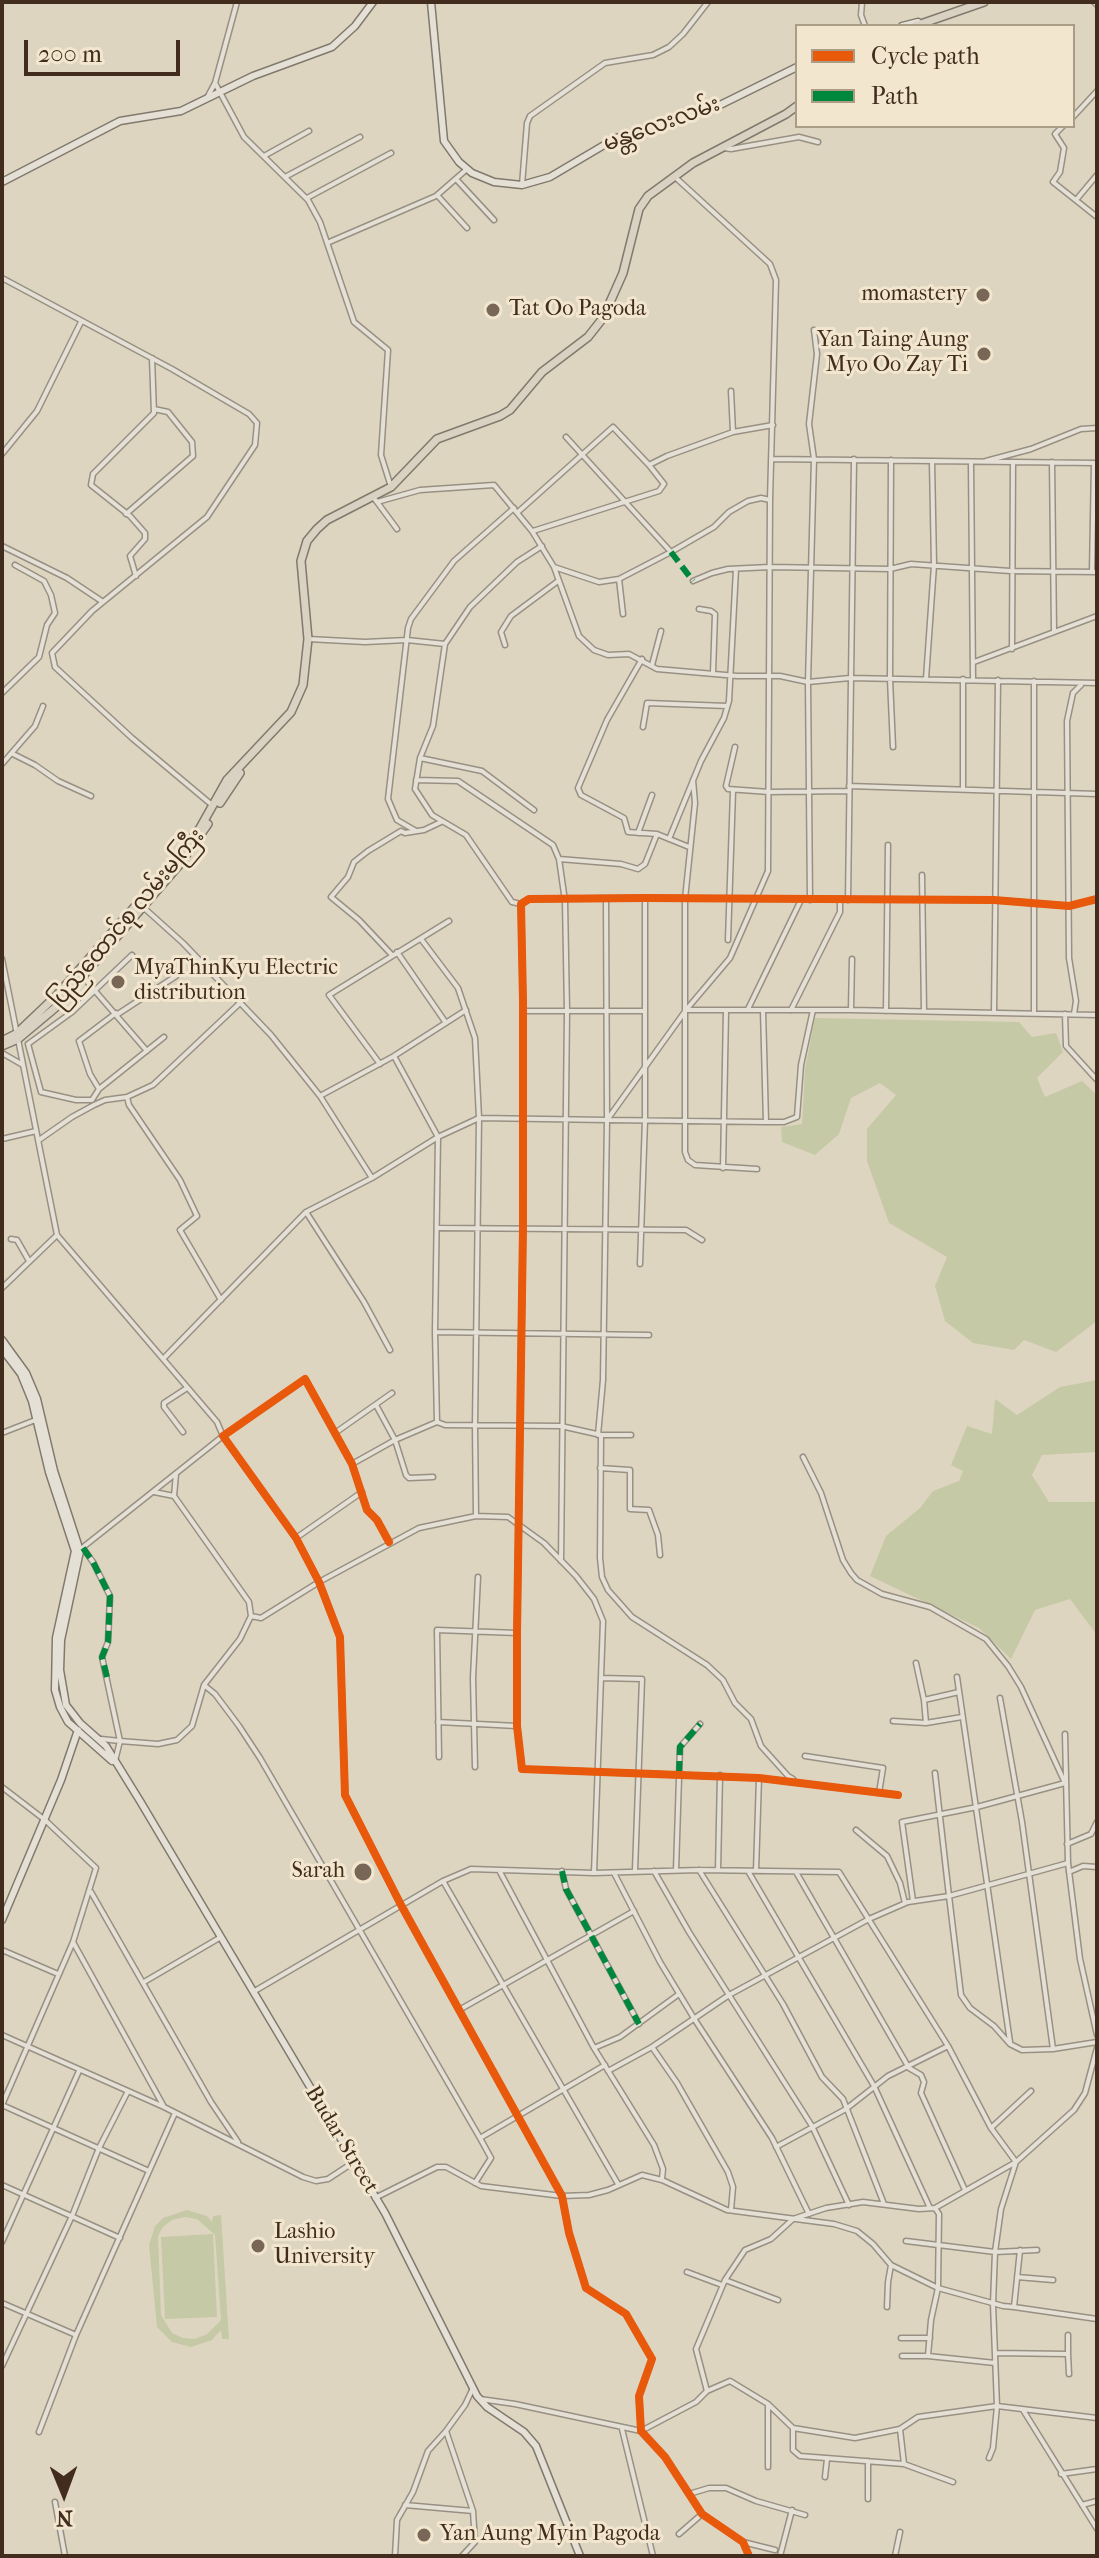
<!DOCTYPE html>
<html>
<head>
<meta charset="utf-8">
<style>
	body { margin:0 }
	#map { position:relative; width:1099px; height:2558px; overflow:hidden; background:#ded5c1; font-family:"IM FELL French Canon",serif }
	canvas { display:block }
	.frame { position:absolute; inset:0; border:4px solid #412c1d; pointer-events:none }
	.legend { position:absolute; left:795px; top:24px; width:280px; height:104px; box-sizing:border-box; background:#f2e7ce; border:2px solid #ab9c87; margin:0; padding:10px 14px; list-style:none; font-size:24px; color:#412c1d }
	.legend li { display:flex; align-items:center; gap:16px; height:40px }
	.legend b { width:40px; border:2px solid #ab9c87 }
	.north { position:absolute; left:24px; top:2454px; width:80px; height:80px; -webkit-text-stroke:6px #f2e7ce; paint-order:stroke; rotate:179deg; font-size:22px; font-weight:700; line-height:32px; text-align:center; color:#412c1d }
	.north::after { content:''; display:block; margin:auto; width:28px; height:36px; background:#412c1d; clip-path:polygon(50% 0,100% 100%,50% 72%,0 100%) }
	.scale { position:absolute; left:24px; top:40px; width:156px; height:36px; box-sizing:border-box; border:4px solid #412c1d; border-top:0; padding-left:10px; font-size:24px; line-height:28px; white-space:nowrap; color:#412c1d; -webkit-text-stroke:6px #f2e7ce; paint-order:stroke }
</style>
</head>
<body>
<div id="map">
<canvas width="1099" height="2558"></canvas>
<div class="frame"></div>
<ul class="legend">
<li><b style="height:10px;background:#e8590c"></b>Cycle path</li>
<li><b style="height:10px;background:#00873e"></b>Path</li>
</ul>
<div class="north">N</div>
<div class="scale">200 m</div>
</div>
<script>
const c = document.querySelector('canvas').getContext('2d');
c.lineJoin = 'round';
function paint(path, color) { c.fillStyle = color; c.fill(path, 'evenodd'); }
const shape = rows => new Path2D(rows.map(r => 'M' + r).join(''));
function strokePath(path, color, width, dash) { c.strokeStyle = color; c.lineWidth = width; c.lineCap = dash ? 'butt' : 'round'; c.setLineDash(dash || []); c.stroke(path); }
function label(font, color, halo, rows, align = 'center') {
  c.font = font + ' "IM FELL French Canon","Noto Sans Myanmar",serif'; c.lineWidth = 6; c.setLineDash([]); c.textBaseline = 'middle'; c.strokeStyle = halo; c.fillStyle = color; for (const [text, x, y, turn = 0] of rows) {
    c.save(); c.translate(x, y); c.rotate((+turn || 0) * Math.PI / 180); c.textAlign = isNaN(turn) ? turn : align; if (halo) c.strokeText(text, 0, 0); c.fillText(text, 0, 0); c.restore();
  }
}
paint(shape([
	[815,1018,1019,1022,1032,1037,1056,1033,1063,1052,1037,1078,1045,1097,1082,1081,1097,1095,1097,1321,1056,1352,1024,1340,1014,1350,973,1343,945,1321,935,1286,947,1257,889,1223,867,1161,867,1129,896,1095,880,1083,851,1098,839,1134,815,1155,782,1142,781,1127,802,1124,805,1069],
	[1097,1380,1097,1452,1042,1455,1032,1475,1049,1502,1097,1502,1097,1635,1070,1599,1035,1610,1011,1659,979,1628,870,1576,886,1536,920,1508,933,1491,959,1481,963,1471,951,1465,967,1426,992,1434,995,1399,1017,1415,1060,1387],
	[187,2210,207,2216,212,2222,213,2216,221,2215,229,2339,222,2339,221,2330,212,2340,191,2347,172,2342,157,2327,149,2245,155,2226,163,2218],
	[185,2217,197,2219,215,2235,221,2320,207,2334,195,2339,183,2338,172,2333,161,2315,158,2236,163,2227,172,2220],
	[213,2234,217,2317,165,2319,161,2237]
]), '#c6c9a6');
const street = shape([
	[862,2,861,15,865,26],
	[1094,2,1097,5],
	[215,83,244,137,308,200,320,222,354,322,388,350,381,455,391,487],
	[207,98,215,83,237,2],
	[1073,117,1097,91],
	[1063,126,1055,134,1064,148,1060,172,1053,182,1097,217],
	[724,148,731,149,799,137,818,142],
	[264,156,309,131],
	[285,177,360,137],
	[456,179,494,220],
	[522,185,527,123,530,116,605,63,653,55,669,47,683,34,708,2],
	[437,195,467,228],
	[307,198,391,153],
	[1076,200,1097,175],
	[327,243,436,196,467,169],
	[2,278,172,369,249,414,257,423,255,445,207,517,92,611,52,653,55,667,132,738,212,805],
	[731,391,733,432],
	[566,437,671,552],
	[2,454,37,411,81,322],
	[772,459,1094,463,1092,572],
	[891,460,890,679,893,747],
	[986,461,1031,449,1081,429,1097,428],
	[1052,462,1054,631],
	[971,463,973,679],
	[373,497,377,502,420,490,494,485,532,531,554,567,599,582,619,579,671,552,714,527,729,512,748,501,761,498,770,500],
	[377,502,397,529],
	[518,512,613,427,649,465,667,456,733,432,773,425],
	[126,514,193,456,192,442,168,412,154,409],
	[533,531,659,491,664,484,649,465],
	[2,546,67,578,103,602],
	[554,567,579,636,594,650,608,655,629,654,657,669,737,676,780,676,808,682,850,678,1097,683],
	[136,576,130,556,145,539,145,533,130,516,91,485,93,474,154,413,152,358],
	[619,579,623,614],
	[693,581,712,573,728,569,770,567,890,569,911,564,1010,571,1097,572],
	[699,609,711,611,715,614,713,673],
	[308,639,365,642,407,640,445,644],
	[505,645,501,632,511,616,558,581],
	[1012,649,1013,462],
	[642,659,607,720,578,788,581,795,624,818,628,832,657,834],
	[974,662,1097,616],
	[652,665,661,631],
	[926,679,934,565,932,462],
	[1034,681,1034,1013],
	[2,693,39,657,47,625,55,613,51,595,44,581,15,565],
	[643,727,647,703,727,706],
	[735,747,726,786,728,789,769,792,849,791],
	[13,754,35,765,58,781,91,796],
	[420,758,482,771,534,810],
	[2,764,35,726,43,706],
	[416,780,458,781,553,845,559,859,565,901,567,1011,561,1561],
	[693,780,695,803,685,899,685,1152,688,1160,695,1165,757,1169],
	[849,786,1097,794],
	[963,788,963,679],
	[416,831,397,820,388,799,408,628,411,619,454,561,514,508],
	[638,833,652,795],
	[669,839,701,761,724,718,729,701,736,569],
	[559,859,621,864,638,869,645,864,657,834,689,847],
	[922,875,924,1011],
	[331,897,348,877,354,862,368,851,401,831,405,833,424,830,441,822],
	[331,897,359,920,392,955],
	[810,900,808,682,814,459,809,424,817,354,814,330],
	[848,900,854,459],
	[521,904,512,902,466,835,432,815,415,789,420,758,433,726,445,644,470,607,517,562,542,546],
	[143,907,183,943,271,1035,320,1096,372,1178],
	[421,939,458,988,475,1038,479,1118,475,1426,476,1516],
	[728,940,733,791],
	[397,952,446,1023],
	[2,959,57,1235,2,1288],
	[83,977,147,1051],
	[748,1009,801,900],
	[687,1010,851,1010,1097,1015],
	[791,1010,840,912,840,900],
	[851,1010,852,959],
	[523,1011,645,1011],
	[886,1011,888,845],
	[994,1013,998,680],
	[118,1014,176,976],
	[1065,1014,1066,1046,1097,1080],
	[1074,1014,1076,1001,1069,958,1067,721,1073,693,1081,685],
	[28,1044,41,1092,76,1100,92,1100,99,1089,90,1074,79,1041,116,1013],
	[28,1044,72,1012,132,955],
	[2,1053,23,1065],
	[394,1056,438,1137,435,1332,437,1422,445,1425,561,1426,601,1435,600,1558,602,1577,608,1590,632,1617,707,1665,723,1680,735,1703,751,1719,761,1746,788,1776,793,1779],
	[380,1064,329,995,449,921],
	[99,1089,164,1037],
	[320,1096,394,1056,466,1010],
	[127,1097,129,1105,180,1180,197,1216,180,1230,221,1300],
	[609,1120,766,1122,763,1010],
	[766,1122,784,1122,797,1117,801,1065,813,1010],
	[2,1139,36,1131],
	[39,1140,72,1117,94,1105,105,1100,127,1097,153,1085,241,1002],
	[723,1168,726,1011],
	[306,1212,364,1302,390,1350],
	[439,1228,686,1230,702,1240],
	[57,1235,217,1422,223,1436,82,1548],
	[11,1239,17,1240,29,1261],
	[640,1264,645,1120,645,898],
	[435,1332,649,1335],
	[163,1359,306,1212,372,1178,438,1137,479,1118,607,1120,686,1010,730,958,768,871,770,500,776,280,770,264,675,177],
	[376,1405,395,1440,406,1475,409,1478,433,1477],
	[183,1432,164,1407,164,1403,187,1388],
	[2,1433,38,1419],
	[335,1433,392,1393],
	[598,1435,603,1380,607,1120,606,899],
	[601,1435,631,1435],
	[803,1457,821,1493,843,1560,851,1573,857,1580,882,1594,930,1607,986,1639,1008,1666,1021,1687,1065,1783,977,1807,902,1822,913,1901],
	[352,1464,395,1440,437,1422],
	[600,1468,630,1470,630,1509,649,1510,658,1535,660,1555],
	[154,1492,174,1496,176,1474],
	[296,1538,362,1492],
	[389,1542,377,1520,367,1510,352,1464,305,1379,223,1436,296,1538,319,1582,340,1637,345,1795,401,1905,562,2196,569,2233,586,2288,626,2314,652,2359,639,2396,641,2431,665,2457,702,2514,743,2542,749,2556],
	[83,1548,93,1562,110,1596,108,1642,102,1657,120,1741,158,1744,177,1740,192,1726,204,1685,240,1639,251,1616,249,1602,174,1496],
	[251,1616,261,1618,319,1582,419,1528,476,1516,508,1517,544,1543,576,1576,594,1599,603,1621,594,1873],
	[916,1663,924,1700,926,1723],
	[957,1677,1010,2042],
	[601,1678,642,1679,635,1870],
	[204,1685,215,1694,239,1726,260,1758,480,2138,491,2158,475,2183],
	[1000,1698,1022,1822,1053,2049],
	[924,1700,959,1692],
	[893,1721,926,1723,962,1717],
	[438,1722,517,1726],
	[1065,1734,1068,1863,1080,1959,1097,2035],
	[101,1739,120,1741,115,1761],
	[805,1756,883,1768,879,1793],
	[439,1757,437,1630,517,1633],
	[475,1767,473,1678,478,1577],
	[935,1773,949,1896,1068,1863],
	[2,1787,45,1820,96,1868,73,1942,2,2105],
	[898,1795,759,1778,522,1769,517,1726,517,1633,523,1227,523,1001,521,904,529,899,645,898,994,900,1069,906,1097,899],
	[856,1830,887,1856,900,1883,905,1903],
	[1067,1844,1091,1834,1097,1822],
	[676,1870,680,1747,700,1724],
	[699,1870,783,2004,822,2077,843,2099,884,2204],
	[718,1870,720,1775],
	[562,1871,566,1889,639,2024],
	[654,1871,689,1932,812,2126,849,2205],
	[748,1871,874,2086,930,2208],
	[756,1871,759,1778],
	[500,1872,594,2048,654,2145,663,2169,662,2179],
	[796,1872,909,2068,921,2075,924,2082,921,2093,965,2190],
	[1069,1872,1083,1866,1097,1867],
	[614,1873,660,1962,695,2020,772,2138,809,2214],
	[443,1881,618,2184],
	[91,1892,211,2102,238,2142],
	[73,1942,163,2105],
	[2,1950,58,1974],
	[144,1982,221,1937],
	[253,1992,443,1881,471,1869,594,1873,699,1870,839,1872,948,2046,991,2128,1016,2162,935,2208,919,2209,863,2202,826,2208,793,2219,771,2239,745,2250,725,2280,696,2349,707,2391],
	[459,2010,634,1911],
	[2,2035,164,2107,303,2177,316,2181,328,2179,354,2162],
	[652,2047,677,2083,728,2172,733,2187,731,2210],
	[594,2048,620,2037,679,1994],
	[608,2071,652,2047,729,1995,869,1919,908,1902,949,1896,961,1995,970,2008,994,2026,1010,2044,1022,2050,1053,2049,1097,2042],
	[2,2105,149,2171],
	[991,2128,1031,2091],
	[480,2138,605,2065],
	[776,2147,846,2109,888,2076,948,2046],
	[2,2185,120,2238],
	[375,2198,437,2167,446,2167,481,2186,562,2196,589,2195,608,2190,642,2175,662,2180,727,2210,834,2224,857,2231,873,2244,891,2265,938,2288,1003,2306,1014,2307,1020,2250],
	[935,2208,939,2214,938,2288,931,2320,928,2356,995,2363],
	[906,2241,995,2252,1037,2250],
	[2,2242,79,2071],
	[687,2272,722,2285],
	[1017,2277,1053,2280],
	[725,2280,778,2300],
	[2,2303,76,2335,175,2113],
	[887,2307,888,2282,891,2265],
	[1014,2307,1097,2319],
	[1068,2335,1068,2354],
	[901,2338,930,2338],
	[995,2353,1068,2354,1069,2374],
	[902,2356,928,2356],
	[2,2366,72,2216,99,2148,128,2091],
	[480,2399,515,2404,641,2431,696,2402,707,2391,730,2381,768,2404,793,2428,855,2438,900,2429,918,2417,997,2406,1097,2418],
	[1023,2410,1097,2529],
	[793,2428,793,2450,800,2456,904,2464,953,2482],
	[622,2429,653,2556],
	[900,2429,904,2464],
	[39,2432,76,2335],
	[989,2458,993,2448,997,2406,993,2304,995,2252,1001,2209,1016,2162,1074,2110,1085,2093,1097,2048],
	[868,2461,868,2499],
	[768,2467,768,2404],
	[1061,2474,1097,2469],
	[825,2477,827,2459],
	[689,2494,709,2488,726,2488,756,2501,805,2515],
	[55,2502,65,2556],
	[405,2505,473,2511],
	[1082,2505,1097,2501],
	[679,2534,702,2514],
	[743,2542,775,2550],
	[395,2556,397,2520,413,2492,428,2451,446,2431],
	[462,2556,475,2542,473,2511,446,2431,465,2405,473,2388],
	[780,2556,792,2510],
	[895,2556,900,2532]
]);
const secondary = shape([
	[431,2,444,141,459,162,472,173,494,182,522,185,550,177,616,138,718,106,797,67],
	[902,26,918,22],
	[2,182,120,121,181,111,253,76,332,47,355,26,373,2],
	[2,1340,26,1373,37,1399,54,1471,80,1551,61,1640,60,1670,66,1705,80,1723,106,1746,140,1801,385,2213,477,2396,487,2407,524,2432,536,2446,580,2556],
	[2,1349,21,1374,32,1401,49,1472,75,1551,56,1638,55,1690,60,1707,68,1722,112,1761],
	[2,1920,61,1780,78,1730]
]);
const primary = shape([
	[915,26,984,2],
	[220,803,240,773],
	[2,1041,16,1034,57,995,175,861,200,828,227,780,291,712,303,685,308,639,301,561,307,541,317,529,327,520,391,487,437,439,500,416,510,410,542,372,588,337,603,318,623,273,639,209,648,196,693,163,786,114,797,106],
	[2,1046,18,1039,55,1008,180,864,208,824]
]);
strokePath(street, '#989083', 7);
strokePath(secondary, '#81796d', 9);
strokePath(primary, '#81796d', 10);
strokePath(street, '#e5e0d6', 4);
strokePath(secondary, '#e5e0d6', 6);
strokePath(primary, '#d9d1c1', 7);
strokePath(shape([
	[671,552,693,581],
	[83,1548,93,1562,110,1596,108,1642,102,1657,107,1677],
	[679,1773,680,1747,700,1724],
	[562,1871,566,1889,639,2024]
]), '#00873e', 6, [12, 6]);
strokePath(shape([
	[389,1542,377,1520,367,1510,352,1464,305,1379,223,1436,296,1538,319,1582,340,1637,345,1795,401,1905,562,2196,569,2233,586,2288,626,2314,652,2359,639,2396,641,2431,665,2457,702,2514,743,2542,749,2556],
	[898,1795,759,1778,522,1769,517,1726,517,1633,523,1227,523,1001,521,904,529,899,645,898,994,900,1069,906,1097,899]
]), '#e8590c', 8);
for (const [x, y, r, color] of [
	[983,295,8,"#786756"],
	[493,310,8,"#786756"],
	[984,354,8,"#786756"],
	[118,982,8,"#786756"],
	[363,1872,10,"#786756"],
	[258,2246,8,"#786756"],
	[424,2535,8,"#786756"]
]) { const dot = new Path2D(); dot.arc(x, y, r, 0, 2 * Math.PI); c.fillStyle = color; c.fill(dot); strokePath(dot, '#f2e7ce', 3); }
label('22px', '#412c1d', '#f2e7ce', [
	["မန္တလေးလမ်း",662,125,-20],
	["ပြည်ထောင်စု လမ်းမကြီး",128,919,-50],
	["Budar Street",341,2140,59]
]);
label('22px', '#412c1d', '#f2e7ce', [
	["momastery",967,295,"right"],
	["Tat Oo Pagoda",509,310],
	["Yan Taing Aung",968,341,"right"],
	["Myo Oo Zay Ti",968,366,"right"],
	["MyaThinKyu Electric",134,969],
	["distribution",134,994],
	["Sarah",345,1872,"right"],
	["Lashio",274,2233],
	["University",274,2258],
	["Yan Aung Myin Pagoda",440,2535]
], 'left');
</script>
</body>
</html>
